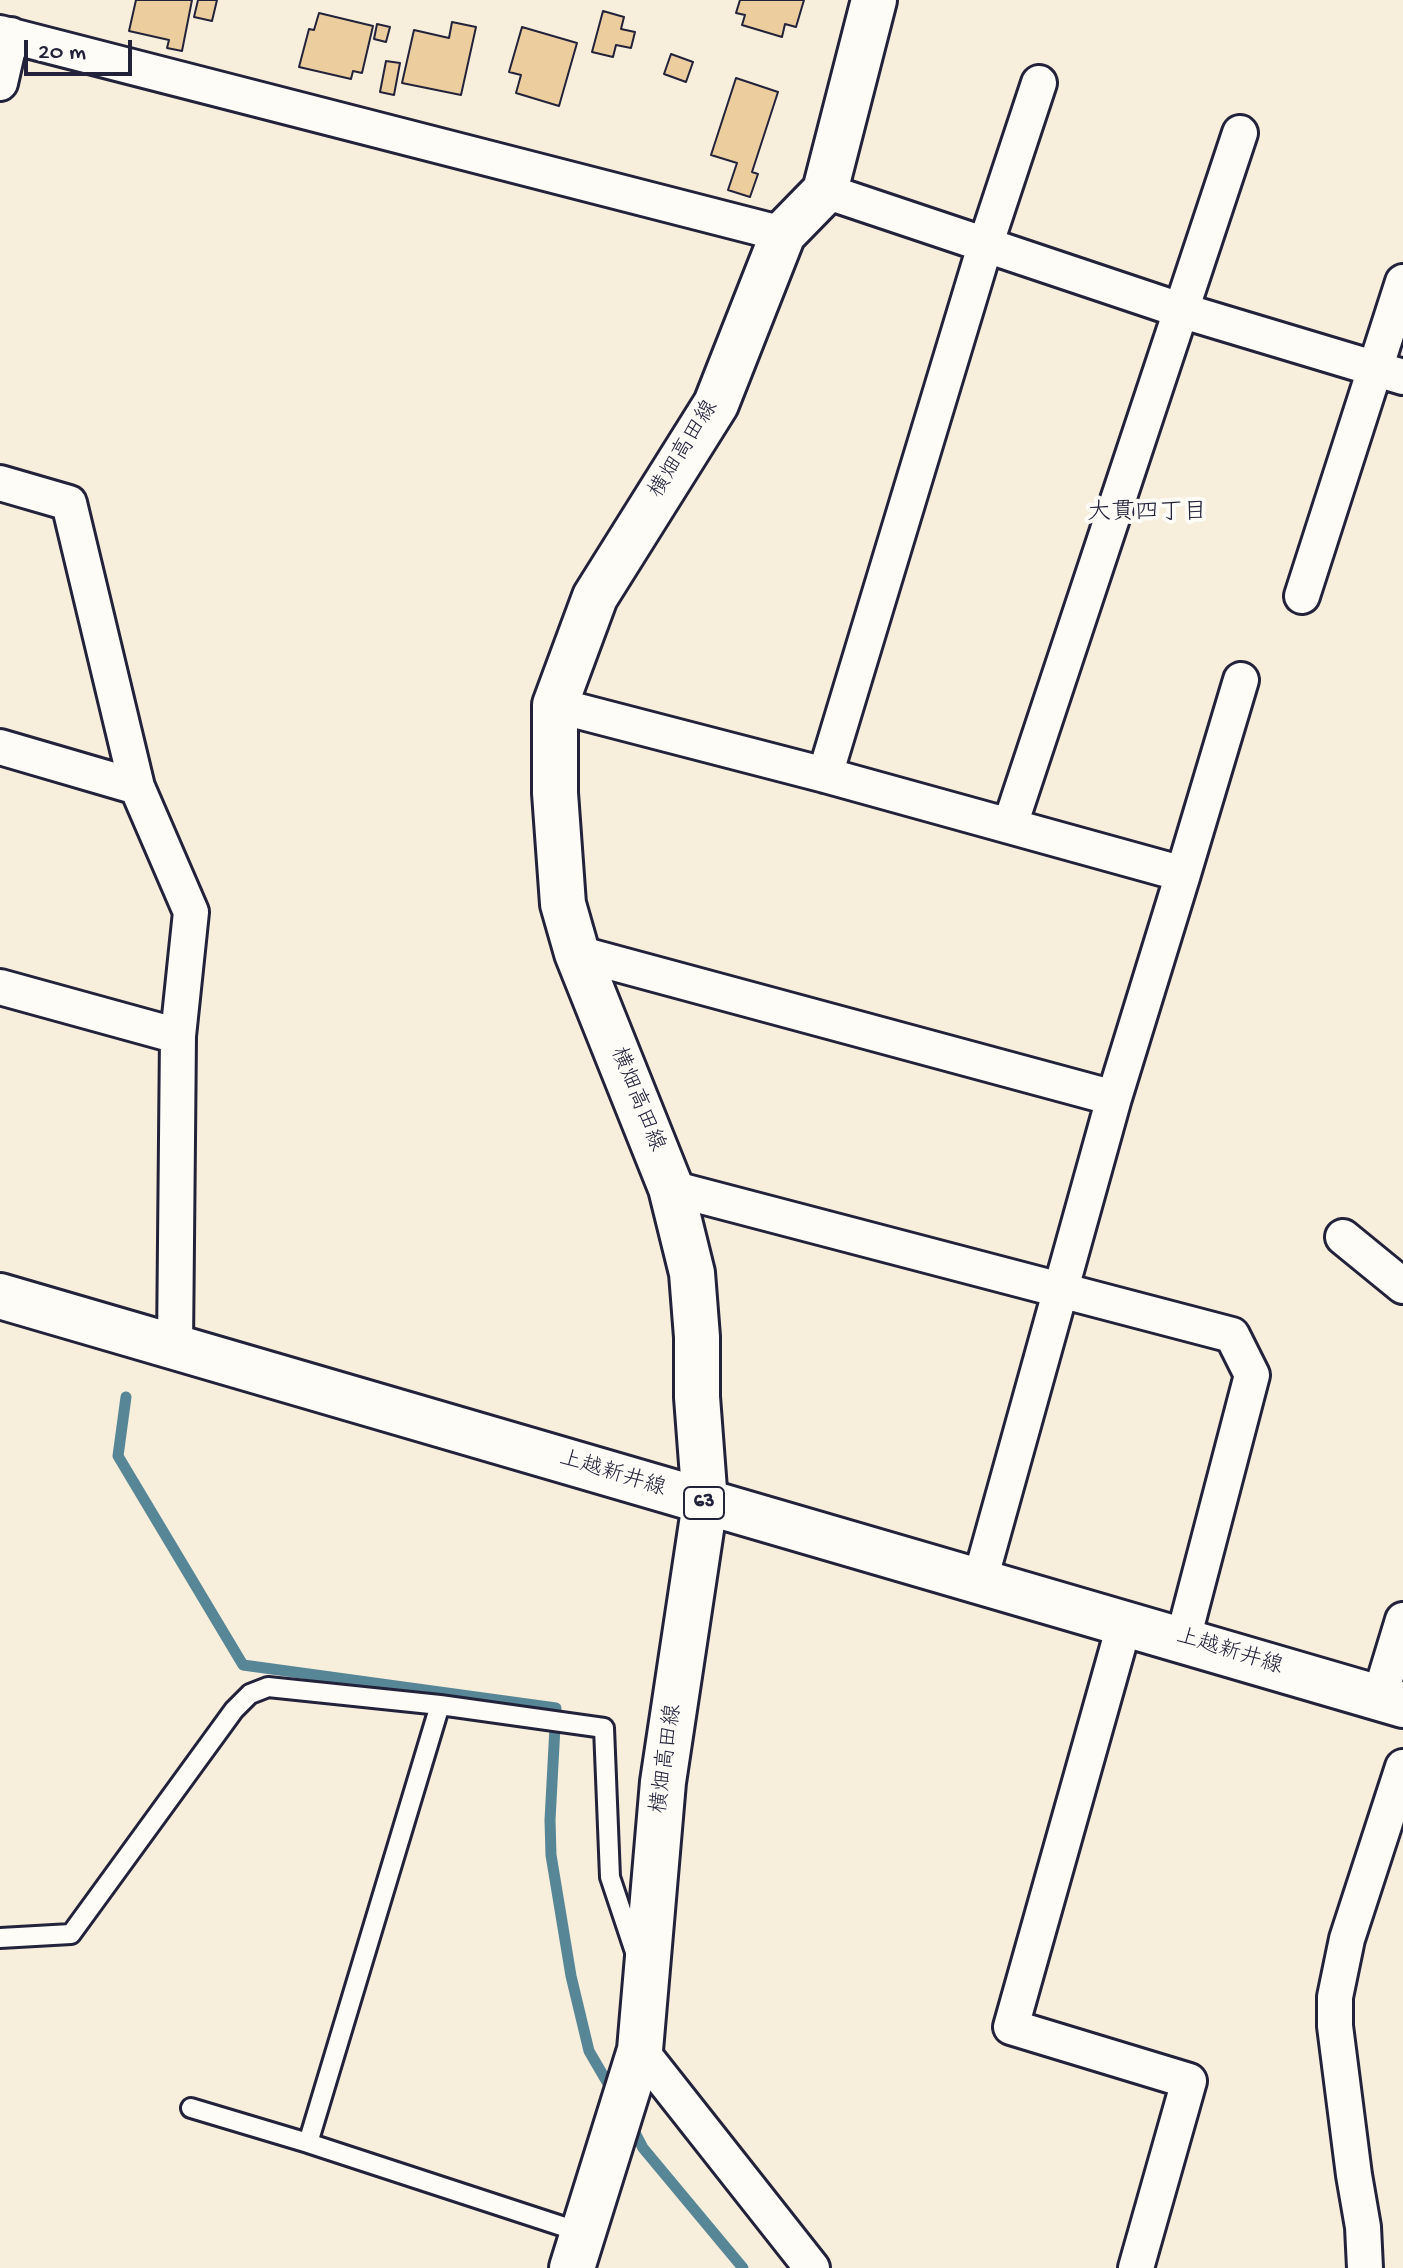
<!DOCTYPE html>
<html>
<head>
<meta charset="utf-8">
<style>
	body { margin:0 }
	#map { position:relative; width:1403px; height:2268px; overflow:hidden; background:#f8eedc; font-family:"Gochi Hand",sans-serif }
	canvas { display:block }
	.scale { position:absolute; left:24px; top:40px; width:108px; height:36px; box-sizing:border-box; border:4px solid #22223b; border-top:0; padding-left:10px; font-size:24px; line-height:28px; white-space:nowrap; color:#22223b; -webkit-text-stroke:6px #fdfcf7; paint-order:stroke }
</style>
</head>
<body>
<div id="map">
<canvas width="1403" height="2268"></canvas>
<div class="scale">20 m</div>
</div>
<script>
const c = document.querySelector('canvas').getContext('2d');
c.lineJoin = 'round';
const shape = rows => new Path2D(rows.map(r => 'M' + r).join(''));
function strokePath(path, color, width, dash) { c.strokeStyle = color; c.lineWidth = width; c.lineCap = dash ? 'butt' : 'round'; c.setLineDash(dash || []); c.stroke(path); }
function paint(path, color) { c.fillStyle = color; c.fill(path, 'evenodd'); }
function label(font, color, halo, rows, align = 'center') {
  c.font = font + ' "Gochi Hand","Klee One",sans-serif'; c.lineWidth = 8; c.setLineDash([]); c.textBaseline = 'middle'; c.strokeStyle = halo; c.fillStyle = color; for (const [text, x, y, turn = 0] of rows) {
    c.save(); c.translate(x, y); c.rotate((+turn || 0) * Math.PI / 180); c.textAlign = isNaN(turn) ? turn : align; if (halo) c.strokeText(text, 0, 0); c.fillText(text, 0, 0); c.restore();
  }
}
strokePath(shape([
	[126,1397,118,1456,243,1665,556,1708,550,1820,551,1855,571,1976,589,2051,614,2094],
	[630,2123,643,2148,743,2268]
]), '#578796', 11);
const building = shape([
	[136,0,192,0,182,51,167,48,169,40,129,31,136,0],
	[198,0,217,0,212,21,194,17,198,0],
	[740,0,804,0,796,27,785,24,782,37,742,25,745,15,736,13,740,0],
	[603,11,624,17,621,29,635,32,631,48,616,45,613,57,592,52,603,11],
	[319,13,373,26,362,73,353,71,351,79,299,67,309,29,314,30,319,13],
	[452,22,476,27,461,95,402,83,414,30,449,38,452,22],
	[377,24,390,27,386,42,374,39,377,24],
	[522,27,577,43,559,106,516,93,521,75,509,72,522,27],
	[671,54,693,62,686,82,664,74,671,54],
	[386,61,400,63,394,95,380,92,386,61],
	[736,78,778,92,752,172,758,174,750,197,728,190,737,163,711,155,736,78]
]);
paint(building, '#ebcd9e');
strokePath(building, '#22223b', 2);
const service = shape([
	[0,1938,71,1934,234,1710,250,1694,268,1687,440,1705,604,1728,610,1877,636,1955],
	[191,2108,308,2143,583,2233],
	[308,2143,440,1705]
]);
const minor = shape([
	[0,33,783,234],
	[0,83,11,35],
	[825,191,1180,310,1403,377],
	[0,483,69,503,137,787,191,912,178,1036,175,1345],
	[1302,596,1403,282],
	[555,705,825,775,1183,874,1114,1098,980,1580],
	[0,747,137,787],
	[825,775,985,246,1039,83],
	[1010,825,1240,133],
	[1183,874,1241,680],
	[577,953,1114,1098],
	[0,987,178,1036],
	[671,1188,1232,1335,1252,1375,1183,1639],
	[1343,1237,1403,1286],
	[1125,1622,1011,2027,1189,2081,1136,2268],
	[1379,1699,1403,1620],
	[640,2050,812,2268],
	[1365,2268,1363,2227,1354,2175,1335,2026,1335,1997,1347,1939,1403,1767]
]);
const secondary = shape([
	[572,2268,640,2050,663,1782,705,1503,697,1397,697,1337,692,1273,671,1188,577,953,563,904,555,793,555,705,595,597,716,404,783,234,825,191,874,0]
]);
const primary = shape([
	[0,1296,1403,1705]
]);
strokePath(service, '#22223b', 24);
strokePath(minor, '#22223b', 40);
strokePath(secondary, '#22223b', 50);
strokePath(primary, '#22223b', 50);
strokePath(service, '#fdfcf7', 18);
strokePath(minor, '#fdfcf7', 34);
strokePath(secondary, '#fdfcf7', 44);
strokePath(primary, '#fdfcf7', 44);
for (const [x, y, w] of [
	[704,1503,40]
]) { const box = new Path2D(); box.roundRect(x - w / 2, y - 16, w, 32, 6); c.fillStyle = '#fdfcf7'; c.fill(box); strokePath(box, '#22223b', 2); }
label('bold 20px', '#22223b', null, [
	["63",704,1503]
]);
label('22px', '#22223b', '#fdfcf7', [
	["横畑高田線",685,450,-58],
	["横畑高田線",636,1100,68],
	["上越新井線",612,1475,17],
	["上越新井線",1229,1653,17],
	["横畑高田線",668,1759,-82]
]);
label('24px', '#22223b', '#fdfcf7', [
	["大貫四丁目",1147,514]
]);
</script>
</body>
</html>
